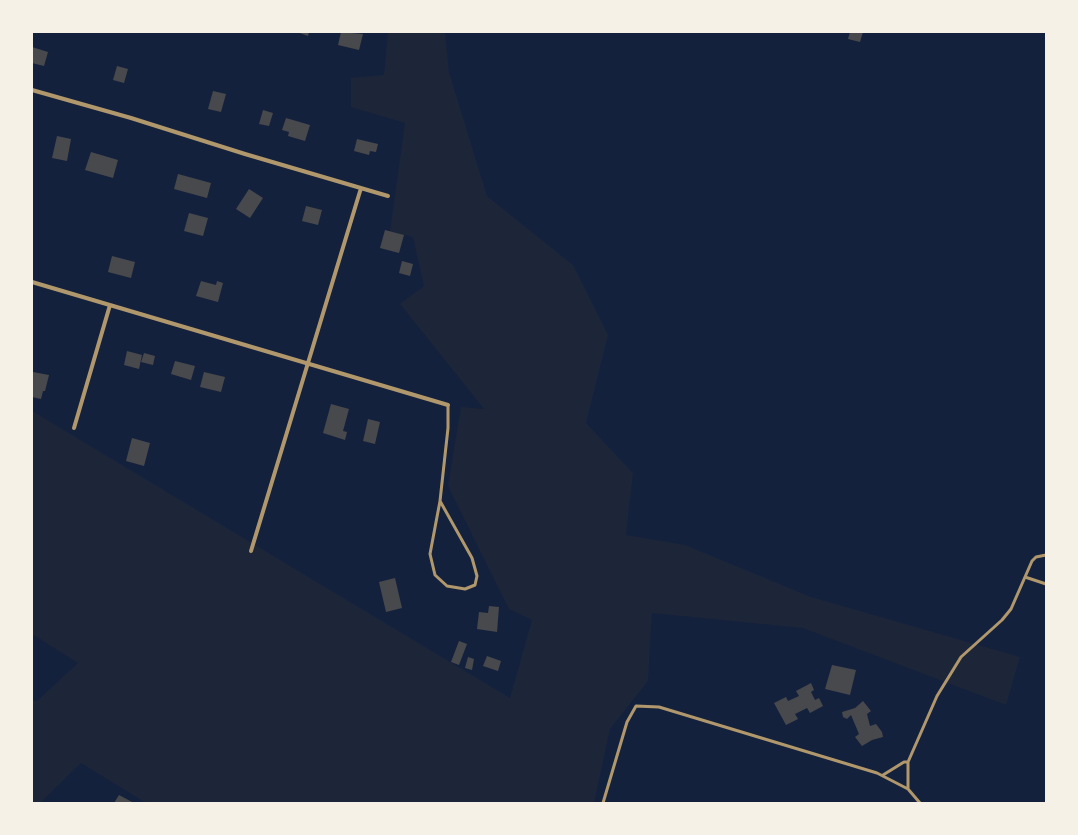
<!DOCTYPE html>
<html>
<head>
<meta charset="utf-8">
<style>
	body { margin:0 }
	#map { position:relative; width:1078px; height:835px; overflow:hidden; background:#14213d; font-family:"Asap Condensed",sans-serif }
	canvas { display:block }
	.frame { position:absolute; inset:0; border:33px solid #f6f1e7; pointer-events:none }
</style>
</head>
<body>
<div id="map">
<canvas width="1078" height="835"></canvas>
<div class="frame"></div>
</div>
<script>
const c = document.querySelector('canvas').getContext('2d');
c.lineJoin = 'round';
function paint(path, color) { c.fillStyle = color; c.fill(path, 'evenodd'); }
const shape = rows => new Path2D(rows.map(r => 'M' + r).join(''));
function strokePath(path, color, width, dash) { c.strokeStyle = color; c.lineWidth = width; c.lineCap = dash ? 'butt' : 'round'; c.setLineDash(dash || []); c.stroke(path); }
paint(shape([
	[388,32,445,32,449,72,487,196,573,265,608,335,586,423,633,473,626,535,685,545,811,597,1020,657,1006,705,803,628,652,613,648,681,610,729,594,803,146,803,81,763,40,803,32,803,32,700,37,701,78,663,32,634,32,411,510,698,532,620,509,609,448,486,461,407,484,409,400,304,424,286,413,237,390,232,405,123,351,107,351,78,384,75]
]), '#1d2539');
paint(shape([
	[297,32,309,32,308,36],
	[341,32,363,34,359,50,338,45],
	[850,32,863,32,860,42,848,39],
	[32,47,48,52,44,66,32,63],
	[117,66,128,69,124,83,113,80],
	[213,91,226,94,221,112,208,109],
	[263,110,273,113,269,126,259,124],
	[286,118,310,125,305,141,288,136,289,132,282,130],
	[57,136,71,139,67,161,52,158],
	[357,139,378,144,376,152,370,151,369,155,354,151],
	[91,152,118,160,113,178,85,170],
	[178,174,211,183,207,198,174,189],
	[249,189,263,198,250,218,236,209],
	[306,206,322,210,318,225,302,221],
	[189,213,208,218,203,236,184,231],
	[385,230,404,235,399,253,380,248],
	[112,256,135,262,131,278,108,272],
	[402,261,413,264,410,276,399,273],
	[201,281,216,285,217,281,223,283,218,302,196,296],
	[127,351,142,355,139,369,124,365],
	[144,353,155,356,153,365,141,362],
	[175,361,195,366,191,380,171,374],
	[33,372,49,375,45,391,43,391,41,399,32,397],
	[204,372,225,377,221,392,200,387],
	[331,404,349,409,343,431,347,432,345,440,323,433],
	[368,419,380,422,375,444,363,441],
	[132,438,150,443,144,466,126,461],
	[395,578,402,608,386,612,379,582],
	[489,606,499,607,497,632,477,629,479,612,488,613],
	[459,641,467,644,459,665,451,662],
	[487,656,501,661,498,671,483,666],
	[468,657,474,659,472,670,465,668],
	[832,665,856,670,850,695,825,689],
	[811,683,814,690,811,692,815,700,819,698,823,706,810,713,807,708,795,714,798,719,786,725,774,703,786,697,788,701,799,696,796,691],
	[863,701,871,711,867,714,870,726,876,724,882,732,883,737,872,740,862,746,855,737,859,734,851,715,847,719,843,717,842,712,855,708],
	[119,795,134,803,114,803]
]), '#48494c');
strokePath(shape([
	[440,501,472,558,477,576,475,585,465,589,447,586,435,575,430,554,440,501,448,428,448,405],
	[1025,577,1046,584],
	[908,762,937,696,961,657,1002,620,1011,609,1032,561,1036,557,1046,555],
	[883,775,904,762,908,762,908,789],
	[603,803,627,722,636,706,659,707,877,773,908,789,920,803]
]), '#b1986c', 3);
strokePath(shape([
	[32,90,131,118,245,154,388,196],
	[32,282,448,405],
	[74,428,110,305],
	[251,551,361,188]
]), '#b1986c', 4);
</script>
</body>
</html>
